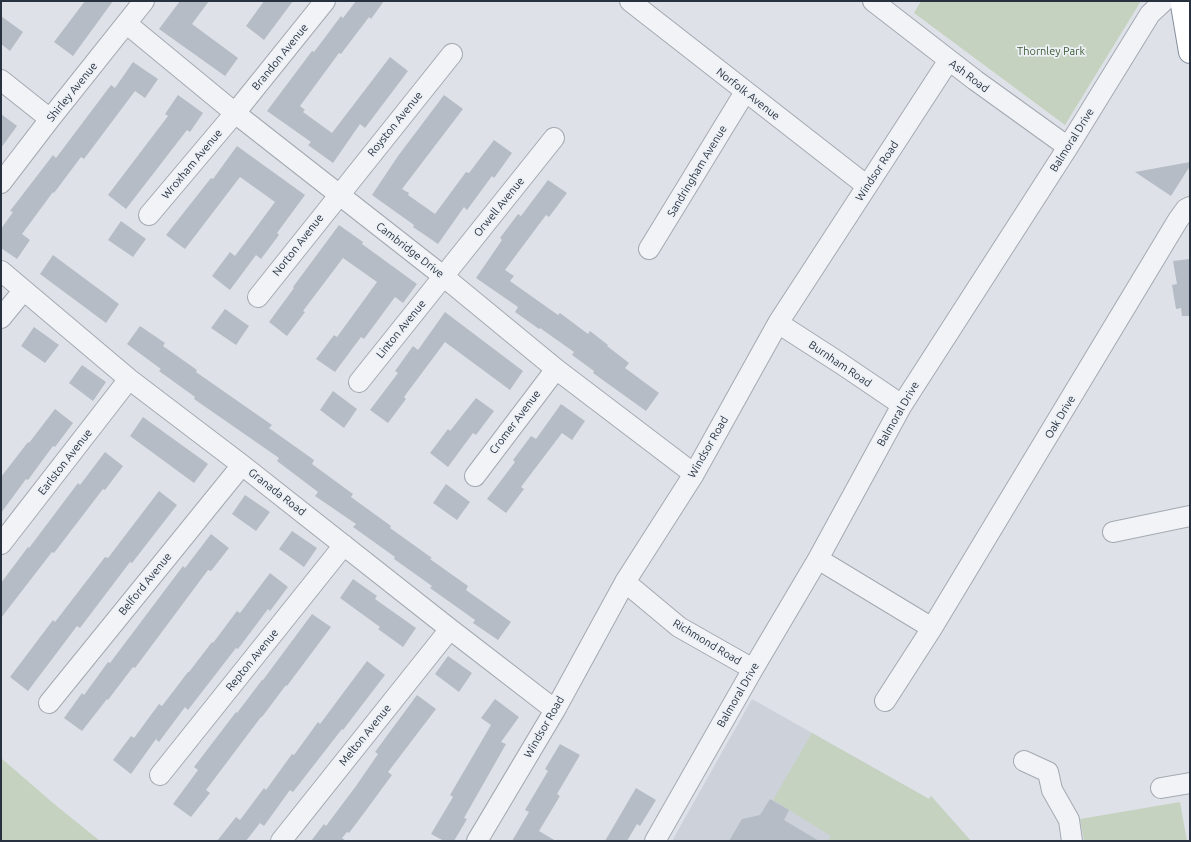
<!DOCTYPE html>
<html>
<head>
<meta charset="utf-8">
<style>
	body { margin:0 }
	#map { position:relative; width:1191px; height:842px; overflow:hidden; background:#dee2e8; font-family:Ubuntu,sans-serif }
	canvas { display:block }
	.frame { position:absolute; inset:0; border:2px solid #27313f; pointer-events:none }
</style>
</head>
<body>
<div id="map">
<canvas width="1191" height="842"></canvas>
<div class="frame"></div>
</div>
<script>
const c = document.querySelector('canvas').getContext('2d');
c.lineJoin = 'round';
function paint(path, color) { c.fillStyle = color; c.fill(path, 'evenodd'); }
const shape = rows => new Path2D(rows.map(r => 'M' + r).join(''));
function strokePath(path, color, width, dash) { c.strokeStyle = color; c.lineWidth = width; c.lineCap = dash ? 'butt' : 'round'; c.setLineDash(dash || []); c.stroke(path); }
function label(font, color, halo, rows, align = 'center') {
  c.font = font + ' Ubuntu,sans-serif'; c.lineWidth = 3.5; c.setLineDash([]); c.textBaseline = 'middle'; c.strokeStyle = halo; c.fillStyle = color; for (const [text, x, y, turn = 0] of rows) {
    c.save(); c.translate(x, y); c.rotate((+turn || 0) * Math.PI / 180); c.textAlign = isNaN(turn) ? turn : align; if (halo) c.strokeText(text, 0, 0); c.fillText(text, 0, 0); c.restore();
  }
}
paint(shape([
	[752,699,929,799,931,796,971,841,672,841]
]), '#ccd1da');
paint(shape([
	[921,1,1141,1,1065,125,914,13],
	[812,733,929,799,931,796,971,841,828,841,831,836,773,800],
	[1,758,53,803,100,841,1,841],
	[1180,802,1187,841,1084,841,1080,819]
]), '#c5d2bf');
paint(shape([
	[85,1,113,1,73,56,54,42],
	[180,1,209,1,192,24,238,58,225,76,159,29],
	[264,1,293,1,264,40,246,26],
	[356,1,384,1,371,19,369,17,341,54,339,53,300,106,305,110,303,112,332,133,390,57,408,71,365,128,360,124,333,163,308,145,311,142,267,111,312,51,314,52,341,16,343,18],
	[1,16,23,32,10,51,1,44],
	[133,62,158,79,145,98,135,91,84,159,81,157,54,193,53,192,22,234,30,240,17,259,1,248,1,229,13,212,10,211,53,155,56,158,111,85,115,88],
	[178,95,203,113,190,132,187,130,126,209,108,195,168,116,165,114],
	[444,95,463,109,402,189,409,193,408,195,435,214,466,172,469,173,494,140,512,153,494,178,492,176,467,210,464,207,438,244,413,227,414,225,372,195,398,156],
	[1,114,17,126,1,148],
	[237,146,305,195,277,233,279,235,261,259,256,255,230,290,212,276,230,252,235,256,275,202,240,177,185,249,166,235,211,178,213,179],
	[1190,162,1190,166,1171,196,1135,172],
	[548,180,567,193,549,217,546,215,505,270,514,276,510,281,558,315,560,313,588,334,590,331,608,345,607,346,629,363,625,368,659,393,646,411,593,373,594,371,572,355,574,352,540,328,539,329,515,312,518,307,476,278,502,240,500,238,518,214,521,216],
	[121,221,146,239,133,257,108,240],
	[339,225,363,242,362,244,417,284,403,303,395,297,364,339,361,337,335,372,316,359,334,335,337,337,377,282,343,258,303,311,305,312,287,336,269,322,294,288,293,287],
	[53,255,119,304,106,323,40,274],
	[1190,259,1190,316,1182,316,1181,308,1176,309,1172,285,1177,284,1173,261],
	[225,309,249,326,236,345,211,328],
	[445,312,523,371,510,390,445,342,404,397,406,399,388,423,370,410,398,373,395,371,413,346,418,350],
	[140,326,165,343,163,346,197,370,196,372,272,425,269,428,314,460,312,464,353,494,351,497,391,526,390,528,432,558,430,559,468,586,466,590,511,622,498,640,473,623,475,620,430,588,432,586,394,559,395,557,353,527,356,524,315,496,318,492,277,461,279,458,194,399,195,397,159,371,161,369,127,344],
	[34,327,59,345,45,363,21,346],
	[82,365,106,382,93,401,69,383],
	[333,391,357,409,344,428,320,410],
	[476,398,494,411,476,435,473,433,448,467,430,453,448,429,450,431],
	[561,404,585,421,572,440,562,433,521,487,524,489,506,513,487,499,515,462,513,460,531,436,536,439],
	[55,409,73,423,55,447,53,446,28,480,26,479,1,513,1,477,28,442,29,443],
	[143,417,208,464,194,483,130,436],
	[105,452,123,466,105,490,103,489,54,553,52,552,1,618,1,583,28,547,29,548,78,483,80,485],
	[446,484,470,502,457,520,433,503],
	[159,491,177,505,132,563,130,562,80,628,77,626,28,691,10,677,53,620,55,622,105,557,108,558],
	[245,495,270,512,256,531,232,514],
	[292,531,317,548,304,567,279,549],
	[211,534,229,548,211,571,208,570,135,668,133,667,108,700,107,699,82,731,64,718,82,693,84,695,108,662,110,663,183,566,185,568],
	[270,573,288,587,270,611,268,609,238,649,236,648,188,710,185,707,159,742,156,739,131,774,113,760,131,736,134,738,159,704,162,706,188,672,189,672,212,642,213,643,237,611,240,613],
	[353,579,377,596,375,599,416,628,403,647,378,629,380,627,340,598],
	[312,614,331,627,287,686,286,685,262,717,261,717,206,790,210,793,191,817,173,804,198,770,194,767,236,712,237,713,262,680,263,680],
	[448,656,472,673,459,692,435,674],
	[367,661,385,675,343,730,342,729,293,792,290,790,264,826,260,823,246,841,217,841,236,817,240,820,264,788,266,790,292,754,294,755,318,722,320,724],
	[417,695,436,709,388,772,392,775,367,809,349,833,347,832,342,838,346,841,311,841,324,824,326,826,356,786,378,754,375,752],
	[495,699,519,717,501,742,506,744,464,818,467,819,454,841,444,841,431,834,453,797,450,795,491,725,481,718],
	[560,744,580,755,557,794,560,796,539,831,556,841,512,841,529,812,525,810,548,771,545,769],
	[636,788,656,800,640,826,637,824,627,841,605,841],
	[770,799,789,810,784,820,819,841,729,841,742,819,760,815]
]), '#b5bcc5');
const minor = shape([
	[630,1,867,186],
	[873,1,975,80,1068,147],
	[127,24,235,113,443,276,556,369,694,474],
	[1,80,50,119],
	[1,183,50,119,144,1],
	[149,215,235,113,325,1],
	[649,249,745,92],
	[1,271,129,379,242,465,450,629,555,710],
	[258,297,452,54],
	[1,318,23,291],
	[778,323,840,363,902,405],
	[359,382,554,138],
	[475,476,556,369],
	[1113,532,1190,516],
	[1,544,129,379],
	[818,559,932,628],
	[625,582,679,627,753,669],
	[885,701,932,628,1178,220,1186,209,1190,207],
	[49,703,242,465],
	[1024,761,1048,772,1052,790,1069,820,1072,841],
	[160,775,344,545],
	[1161,788,1190,783],
	[281,841,450,629],
	[477,841,555,710,625,582,694,474,778,323,949,60],
	[655,841,753,669,818,559,902,405,1068,147,1150,14,1164,1]
]);
const highway = shape([
	[1183,1,1182,5,1190,52]
]);
strokePath(minor, '#a3a9b2', 22);
strokePath(highway, '#85909f', 24);
strokePath(minor, '#f1f3f6', 20);
strokePath(highway, '#fff', 22);
label('11px', '#3d5b34', '#edf1f6', [
	["Thornley Park",1051,51]
]);
label('11px', '#27313f', '#edf1f6', [
	["Brandon Avenue",280,57,-51],
	["Ash Road",969,76,37],
	["Shirley Avenue",72,92,-51],
	["Norfolk Avenue",748,94,38],
	["Royston Avenue",395,124,-51],
	["Balmoral Drive",1072,140,-58],
	["Wroxham Avenue",192,164,-50],
	["Sandringham Avenue",697,171,-59],
	["Windsor Road",877,171,-57],
	["Orwell Avenue",499,207,-51],
	["Norton Avenue",298,245,-52],
	["Cambridge Drive",410,250,38],
	["Linton Avenue",401,329,-51],
	["Burnham Road",840,364,34],
	["Balmoral Drive",898,414,-60],
	["Oak Drive",1060,417,-59],
	["Cromer Avenue",515,422,-53],
	["Windsor Road",708,447,-60],
	["Earlston Avenue",65,462,-52],
	["Granada Road",277,492,38],
	["Belford Avenue",145,584,-51],
	["Richmond Road",707,642,31],
	["Repton Avenue",252,660,-51],
	["Balmoral Drive",738,695,-60],
	["Windsor Road",544,727,-60],
	["Melton Avenue",365,735,-51]
]);
</script>
</body>
</html>
